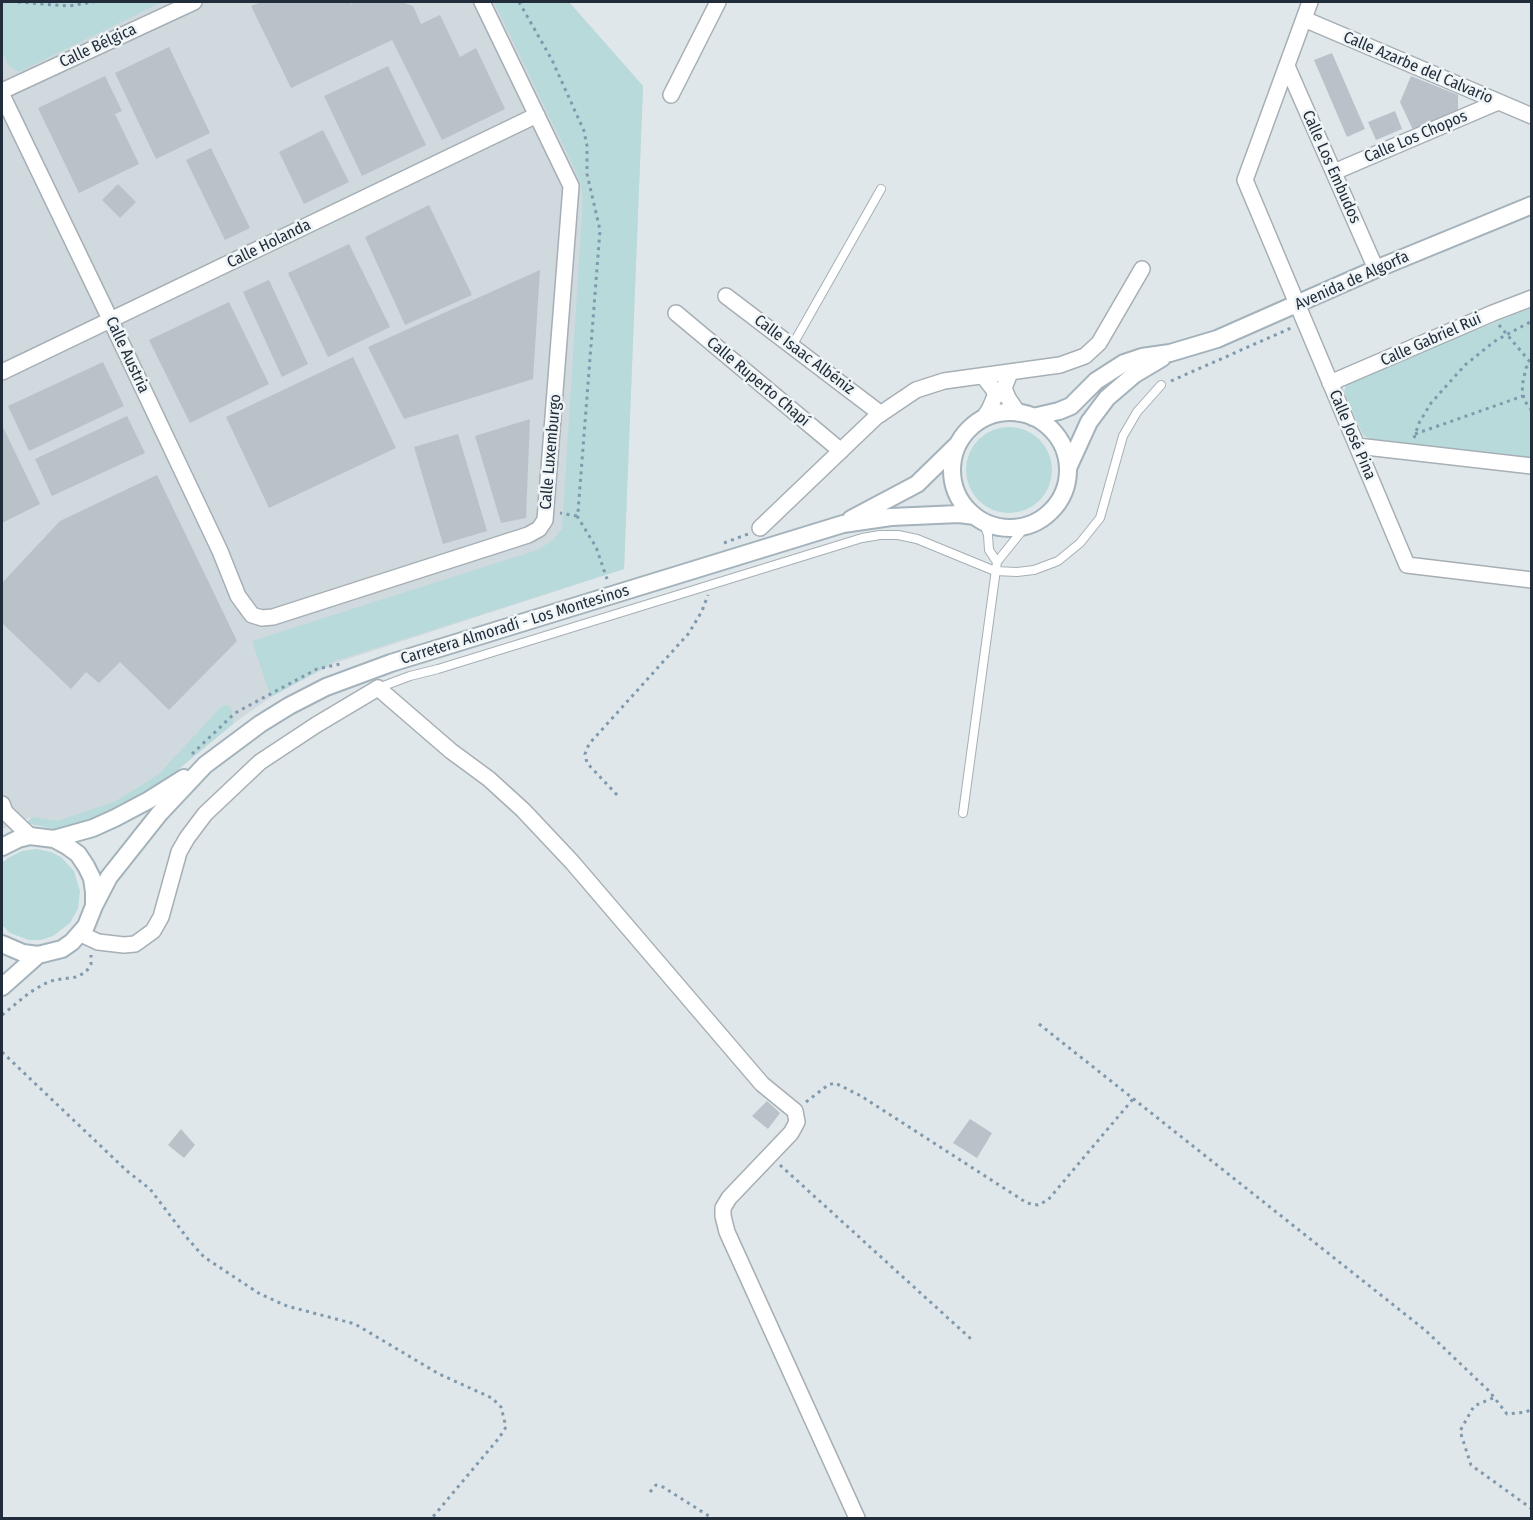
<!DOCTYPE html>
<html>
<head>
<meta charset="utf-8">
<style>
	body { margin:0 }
	#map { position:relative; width:1533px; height:1520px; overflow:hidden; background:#dfe7ea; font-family:"Fira Sans Condensed",sans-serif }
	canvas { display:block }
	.frame { position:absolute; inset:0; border:3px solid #212d3a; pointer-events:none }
</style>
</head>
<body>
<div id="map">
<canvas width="1533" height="1520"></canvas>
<div class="frame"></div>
</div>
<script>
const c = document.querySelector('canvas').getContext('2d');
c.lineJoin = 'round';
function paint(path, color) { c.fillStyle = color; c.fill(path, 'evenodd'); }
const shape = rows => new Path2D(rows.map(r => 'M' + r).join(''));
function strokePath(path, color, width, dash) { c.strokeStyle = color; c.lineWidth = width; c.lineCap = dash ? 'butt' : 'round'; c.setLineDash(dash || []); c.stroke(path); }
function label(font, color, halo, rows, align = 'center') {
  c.font = font + ' "Fira Sans Condensed",sans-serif'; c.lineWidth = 5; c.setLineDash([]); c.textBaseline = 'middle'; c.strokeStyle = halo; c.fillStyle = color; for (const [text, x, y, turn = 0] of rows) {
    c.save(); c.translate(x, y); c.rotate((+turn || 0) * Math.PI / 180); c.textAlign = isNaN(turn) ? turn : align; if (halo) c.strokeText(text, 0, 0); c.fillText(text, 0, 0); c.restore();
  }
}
paint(shape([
	[2,2,569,2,643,86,624,569,335,663,271,697,233,724,163,782,60,830,26,823,31,817,2,829]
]), '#d0d9de');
paint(shape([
	[2,2,162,2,19,72,9,66,2,52],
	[494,2,569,2,643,86,624,569,335,661,271,697,252,641,537,550,552,541,562,529,583,197,580,182,573,165],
	[1531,308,1531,459,1371,440,1363,435,1344,392,1346,385,1352,380],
	'966 470a43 43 0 1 1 86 0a43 43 0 1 1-86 0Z',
	[228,705,232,710,233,724,163,782,143,795,104,816,60,830,26,823,33,817,58,821,116,801,159,774,222,706],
	[36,849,51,852,61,857,74,871,80,891,78,909,70,923,53,936,41,940,29,940,10,933,2,925,2,863,8,858,22,851]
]), '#b8dadb');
paint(shape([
	[262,2,350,2,351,4,356,2,401,2,413,6,421,24,440,15,460,57,476,48,505,109,442,140,392,40,291,88,251,6],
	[169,47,210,133,156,159,115,73],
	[1332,53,1365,129,1347,137,1314,60],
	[388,66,426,145,362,176,324,96],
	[105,76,122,111,115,114,139,164,79,193,38,108],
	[1411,76,1458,95,1458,111,1413,130,1400,102],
	[1395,111,1402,129,1376,140,1368,122],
	[323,130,349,182,304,204,279,152],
	[211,148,250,228,225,240,186,160],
	[118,184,136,202,120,218,102,200],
	[429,205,472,295,405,325,365,237],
	[349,244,390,327,328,357,288,273],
	[540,270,533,379,404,419,368,347],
	[269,280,308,364,282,377,243,292],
	[229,302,269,384,190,423,149,340],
	[353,357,396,448,269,508,226,417],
	[103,362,124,406,29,451,8,406],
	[127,416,145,453,52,496,35,459],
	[530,419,526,518,501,523,475,436],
	[2,425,40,504,2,523],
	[458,434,487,531,443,544,414,447],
	[157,475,237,641,169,710,120,662,99,683,86,672,71,689,2,623,2,583,60,521],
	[767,1101,780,1113,768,1129,752,1116],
	[970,1119,992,1133,977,1158,953,1143],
	[181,1129,195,1145,184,1158,168,1145]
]), '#b8c2c8');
const service = shape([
	[792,346,881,189],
	[983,521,988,535,989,550,997,562],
	[378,688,410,676,438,669,862,538,880,535,898,535,917,539,995,571,1017,572,1034,570,1058,561,1080,543,1100,518,1123,436,1137,412,1161,385],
	[963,813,997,562,1025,527]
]);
const minor = shape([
	[1310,2,1245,180,1407,565,1532,580],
	[1304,19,1532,116],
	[1287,66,1376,269],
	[2,91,194,2],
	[2,95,110,319,220,551,238,596,252,615,262,618,273,617,528,535,539,529,545,520,571,186,482,2],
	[671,95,718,2],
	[1334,172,1498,102],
	[726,296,881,414],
	[676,313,841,451],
	[2,372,537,115],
	[1010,373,1004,388,1008,398,1018,413],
	[983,376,994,390,995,396,990,408,983,419],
	[1330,383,1493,313,1532,298],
	[1357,446,1532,466],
	[760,528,876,417,916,390,944,381,1060,365,1085,356,1099,343,1142,269],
	[2,804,5,812,30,836],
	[81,934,98,942,124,945,135,944,153,931,161,917,179,852,187,838,205,814,260,762,316,725,378,688,451,751,489,779,523,810,572,862,762,1084,795,1111,797,1122,791,1133,729,1198,723,1208,723,1216,727,1232,857,1518]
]);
const secondary = shape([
	'952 470a58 58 0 1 1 116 0a58 58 0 1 1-116 0Z',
	[1033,417,1059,411,1071,406,1096,381,1124,363,1142,357,1170,353,1217,339,1376,269,1532,205],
	[1068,468,1089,422,1107,398,1135,374,1162,358],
	[851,519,917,484,957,445],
	[54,839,93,828,115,818,149,800,184,778],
	[2,847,18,839,30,836,54,839,67,846,78,854,86,866,92,878,94,892,94,906,86,926,72,942,62,949,38,955,23,953,2,944],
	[94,906,109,877,159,814,205,765,260,724,289,706,326,687,391,663,843,524,891,517,959,514,975,516],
	[2,987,38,955]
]);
strokePath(service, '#a6afb5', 10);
strokePath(minor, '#a6afb5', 18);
strokePath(secondary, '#a4b2bb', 20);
strokePath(shape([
	[18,2,68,6,94,2],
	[519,2,552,60,584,131,587,146,587,174,600,230,578,512,577,516,560,513],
	[1499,325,1530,362],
	[1532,360,1526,368,1522,386,1524,400,1532,411],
	[1171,381,1291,328],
	[1415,434,1523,396],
	[1414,438,1419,423,1431,403,1465,365,1495,341,1532,321],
	[577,516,596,547,607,579],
	[724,543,748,534],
	[192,754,235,713,317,669,340,664],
	[617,795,587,763,585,754,589,744,689,633,702,611,708,595],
	[2,1015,29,993,44,984,54,980,76,977,86,972,91,964,91,955],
	[1039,1024,1425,1330,1489,1391,1507,1414,1526,1412,1532,1409],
	[2,1052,127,1171,150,1189,188,1239,204,1257,260,1294,287,1306,355,1324,439,1374,492,1398,501,1407,506,1427,499,1438,432,1518],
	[806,1102,828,1085,835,1083,861,1096,1027,1203,1038,1205,1048,1200,1133,1099],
	[780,1165,971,1339],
	[1493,1398,1474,1406,1460,1431,1471,1465,1532,1509],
	[650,1492,656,1485,663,1487,712,1518]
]), '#8099ad', 3, [3, 4.5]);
strokePath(service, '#fff', 8);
strokePath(minor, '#fff', 15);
strokePath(secondary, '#fff', 16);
label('16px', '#212d3a', '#eff5f7', [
	["Calle Bélgica",98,46,-25],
	["Calle Azarbe del Calvario",1418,68,23],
	["Calle Los Chopos",1416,137,-23],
	["Calle Los Embudos",1331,167,66],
	["Calle Holanda",269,244,-26],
	["Avenida de Algorfa",1352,281,-24],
	["Calle Gabriel Rui",1431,340,-24],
	["Calle Austria",127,355,65],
	["Calle Isaac Albéniz",804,355,37],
	["Calle Ruperto Chapí",758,382,40],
	["Calle José Pina",1352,435,67],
	["Calle Luxemburgo",551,452,-85],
	["Carretera Almoradí - Los Montesinos",515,625,-17]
]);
</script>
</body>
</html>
